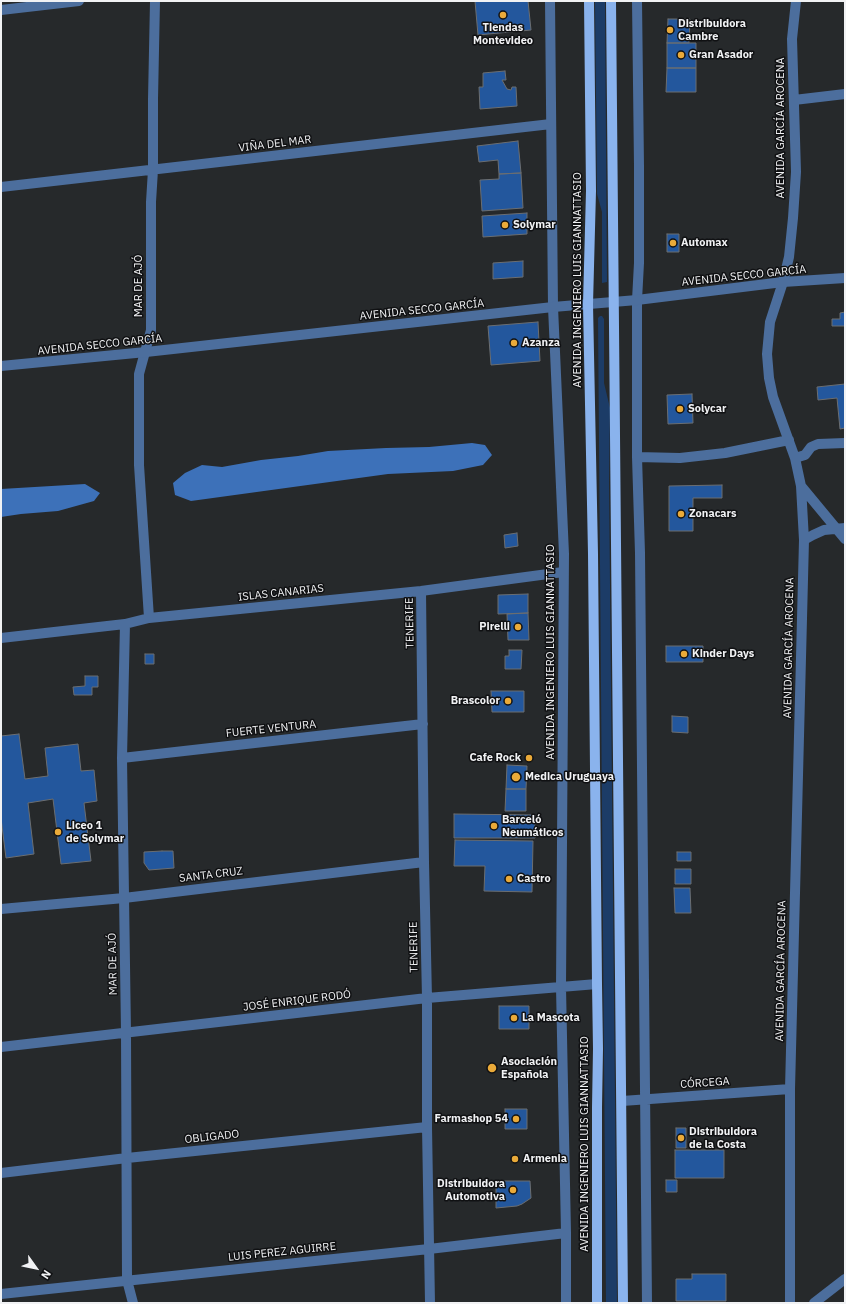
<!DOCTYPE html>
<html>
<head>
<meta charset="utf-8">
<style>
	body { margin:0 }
	#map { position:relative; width:846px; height:1304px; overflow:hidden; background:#26292b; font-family:"IBM Plex Sans",sans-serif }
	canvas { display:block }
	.frame { position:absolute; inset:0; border:2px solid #f1f2f4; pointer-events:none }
	.north { position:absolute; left:16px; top:1248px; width:40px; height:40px; -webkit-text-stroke:3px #101113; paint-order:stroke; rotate:123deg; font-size:11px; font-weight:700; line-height:16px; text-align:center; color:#f1f2f4 }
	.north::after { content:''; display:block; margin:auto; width:14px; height:18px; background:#f1f2f4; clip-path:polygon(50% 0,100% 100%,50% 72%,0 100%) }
</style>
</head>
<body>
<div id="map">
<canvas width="846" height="1304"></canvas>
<div class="frame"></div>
<div class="north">N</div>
</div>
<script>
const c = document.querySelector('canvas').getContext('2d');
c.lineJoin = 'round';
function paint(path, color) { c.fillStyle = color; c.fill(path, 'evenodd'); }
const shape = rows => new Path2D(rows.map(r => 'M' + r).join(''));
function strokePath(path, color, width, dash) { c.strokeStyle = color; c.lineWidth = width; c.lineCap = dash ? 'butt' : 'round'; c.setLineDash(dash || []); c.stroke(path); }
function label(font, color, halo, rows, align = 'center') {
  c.font = font + ' "IBM Plex Sans",sans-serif'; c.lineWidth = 3; c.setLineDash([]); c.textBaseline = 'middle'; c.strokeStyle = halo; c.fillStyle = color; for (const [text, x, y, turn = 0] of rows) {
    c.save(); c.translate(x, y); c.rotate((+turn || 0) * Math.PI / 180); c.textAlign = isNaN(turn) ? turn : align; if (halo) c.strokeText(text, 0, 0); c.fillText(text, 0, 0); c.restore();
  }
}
paint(shape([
	[595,1,605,1,607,282,602,283,602,212,597,194],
	[600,316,602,316,604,319,604,383,610,408,609,482,617,1303,606,1303,598,318]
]), '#1c3c67');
paint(shape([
	[472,443,485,445,492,455,483,465,453,471,388,474,191,501,175,495,173,483,185,473,202,465,222,467,261,460,298,456,328,451,386,448,429,447],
	[85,484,100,493,94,501,58,511,21,514,1,517,1,489]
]), '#3d71b9');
const building = shape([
	[475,1,528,1,531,30,478,35,475,1],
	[668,19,690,19,689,43,667,43,668,19],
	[667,43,696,43,696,68,667,68,667,43],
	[667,68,696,68,696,92,666,92,667,68],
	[505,71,506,80,502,80,507,89,511,90,512,87,516,87,517,106,480,109,479,87,483,87,483,73,505,71],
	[518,141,521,173,499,174,498,160,479,162,477,146,518,141],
	[521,173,523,208,482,211,480,180,499,179,499,174,521,173],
	[527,213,527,234,483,237,482,216,527,213],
	[667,234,679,234,679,252,667,252,667,234],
	[523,261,523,277,493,279,493,263,523,261],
	[845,312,845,326,832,326,832,319,840,319,840,313,845,312],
	[538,322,540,361,491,365,488,326,538,322],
	[845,384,845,428,840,429,837,398,818,400,817,387,845,384],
	[692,394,693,423,668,424,667,395,692,394],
	[722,485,722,498,693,498,693,531,669,531,669,486,722,485],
	[517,533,518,546,505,548,504,535,517,533],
	[528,594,528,613,498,614,498,595,528,594],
	[528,613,529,640,508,640,507,614,528,613],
	[666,646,703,646,703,662,666,662,666,646],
	[509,650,522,650,521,669,505,669,505,656,509,656,509,650],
	[145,654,154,654,154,664,145,664,145,654],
	[85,676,98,676,98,687,92,687,92,695,74,695,73,687,85,686,85,676],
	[491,691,524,691,524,712,492,712,491,691],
	[672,716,688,717,688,733,672,732,672,716],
	[19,734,25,779,48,776,45,748,78,744,81,771,94,770,97,801,84,803,91,861,61,864,53,799,28,803,34,854,6,858,1,818,1,736,19,734],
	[507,765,527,766,526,789,506,789,507,765],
	[506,789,526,789,526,811,505,811,506,789],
	[454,814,535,815,535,838,454,838,454,814],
	[455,840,533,841,532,892,484,891,485,866,454,866,455,840],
	[162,851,173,851,174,868,149,870,144,863,144,852,162,851],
	[677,852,691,852,691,861,677,861,677,852],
	[675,869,691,869,691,884,675,884,675,869],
	[674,888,690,888,691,913,675,913,674,888],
	[499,1006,529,1006,529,1029,499,1029,499,1006],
	[505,1109,527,1109,527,1129,505,1129,505,1109],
	[676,1128,686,1128,686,1148,676,1148,676,1128],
	[675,1150,724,1150,724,1178,675,1178,675,1150],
	[666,1180,677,1180,677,1192,666,1192,666,1180],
	[496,1181,530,1181,531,1198,522,1204,517,1206,496,1208,496,1181],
	[692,1274,726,1274,726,1301,676,1301,676,1279,692,1279,692,1274]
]);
paint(building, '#23579d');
strokePath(building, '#6b6e71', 1);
strokePath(shape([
	[550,1,553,307,564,554,561,987,566,1233,566,1303],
	[637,1,639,166,639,263,637,300,637,457,640,553,647,1303],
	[1,10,79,1],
	[794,100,845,94],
	[1,187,551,124],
	[637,457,680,458,725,453,789,440],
	[795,458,805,455,811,447,818,444,845,443],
	[801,486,845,539],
	[804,540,813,535,824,530,845,528],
	[421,591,424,862,427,998,427,1127,430,1303],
	[149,618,139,465,139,374,151,330,151,202,153,170,153,99,155,1],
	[125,624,122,758,126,1033,127,1280,133,1303],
	[1,638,125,624,149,618,421,591,563,572],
	[122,758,423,724],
	[1,909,124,898,424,862],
	[1,1047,427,998,597,984],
	[622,1101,790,1089],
	[1,1173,127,1158,427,1127],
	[1,1294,429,1249,566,1233],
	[790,1303,790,1089,804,540,801,486,795,458,773,397,769,378,767,354,770,322,783,282,789,257,793,218,796,172,792,39,796,1],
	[814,1303,845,1279]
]), '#4c6e9d', 10);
strokePath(shape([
	[1,366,146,352,553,307,637,300,783,282,845,278]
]), '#4c6e9d', 10);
strokePath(shape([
	[589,1,591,191,588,304,593,554,597,984,598,1049,597,1107,597,1303],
	[611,1,623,1303]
]), '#8ab3ed', 10);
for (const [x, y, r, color] of [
	[503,15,4,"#eaaa39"],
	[670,30,4,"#eaaa39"],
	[681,55,4,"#eaaa39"],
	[505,225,4,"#eaaa39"],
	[673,243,4,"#eaaa39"],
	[514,343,4,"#eaaa39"],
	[680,409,4,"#eaaa39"],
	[681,514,4,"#eaaa39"],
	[518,627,4,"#eaaa39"],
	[684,654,4,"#eaaa39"],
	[508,701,4,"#eaaa39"],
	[529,758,4,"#eaaa39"],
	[516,777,5,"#eaaa39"],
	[494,826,4,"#eaaa39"],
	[58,832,4,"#eaaa39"],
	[509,879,4,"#eaaa39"],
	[514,1018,4,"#eaaa39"],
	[492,1068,5,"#eaaa39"],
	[516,1119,4,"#eaaa39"],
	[681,1138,4,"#eaaa39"],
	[515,1159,4,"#eaaa39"],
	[513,1190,4,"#eaaa39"]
]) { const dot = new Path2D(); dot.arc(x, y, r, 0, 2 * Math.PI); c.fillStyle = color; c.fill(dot); strokePath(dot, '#101113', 1.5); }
label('bold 11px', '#f1f2f4', '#101113', [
	["Distribuidora",678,24],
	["Cambre",678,37],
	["Tiendas",503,28,"center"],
	["Montevideo",503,41,"center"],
	["Gran Asador",689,55],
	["Solymar",513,225],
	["Automax",681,243],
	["Azanza",522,343],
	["Solycar",688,409],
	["Zonacars",689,514],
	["Pirelli",510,627,"right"],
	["Kinder Days",692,654],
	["Brascolor",500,701,"right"],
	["Cafe Rock",521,758,"right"],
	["Medica Uruguaya",525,777],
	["Barceló",502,820],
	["Neumáticos",502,833],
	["Liceo 1",66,826],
	["de Solymar",66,839],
	["Castro",517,879],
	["La Mascota",522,1018],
	["Asociación",501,1062],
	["Española",501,1075],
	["Farmashop 54",508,1119,"right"],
	["Distribuidora",689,1132],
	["de la Costa",689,1145],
	["Armenia",523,1159],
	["Distribuidora",505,1184,"right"],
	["Automotiva",505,1197,"right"]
], 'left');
label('11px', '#f1f2f4', '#101113', [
	["AVENIDA GARCÍA AROCENA",781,128,-90],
	["VIÑA DEL MAR",275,144,-7],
	["AVENIDA SECCO GARCÍA",744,276,-6],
	["AVENIDA INGENIERO LUIS GIANNATTASIO",578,280,-90],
	["MAR DE AJÓ",139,286,-90],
	["AVENIDA SECCO GARCÍA",422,310,-6],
	["AVENIDA SECCO GARCÍA",100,345,-6],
	["ISLAS CANARIAS",281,593,-6],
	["TENERIFE",410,623,-91],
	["AVENIDA GARCÍA AROCENA",789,648,-89],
	["AVENIDA INGENIERO LUIS GIANNATTASIO",551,652,-90],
	["FUERTE VENTURA",271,729,-6],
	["SANTA CRUZ",211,875,-7],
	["TENERIFE",414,947,-91],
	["MAR DE AJÓ",113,964,-91],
	["AVENIDA GARCÍA AROCENA",781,971,-89],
	["JOSÉ ENRIQUE RODÓ",297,1001,-7],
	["CÓRCEGA",705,1083,-4],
	["OBLIGADO",212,1137,-6],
	["AVENIDA INGENIERO LUIS GIANNATTASIO",585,1144,-90],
	["LUIS PEREZ AGUIRRE",282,1252,-6]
]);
</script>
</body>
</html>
